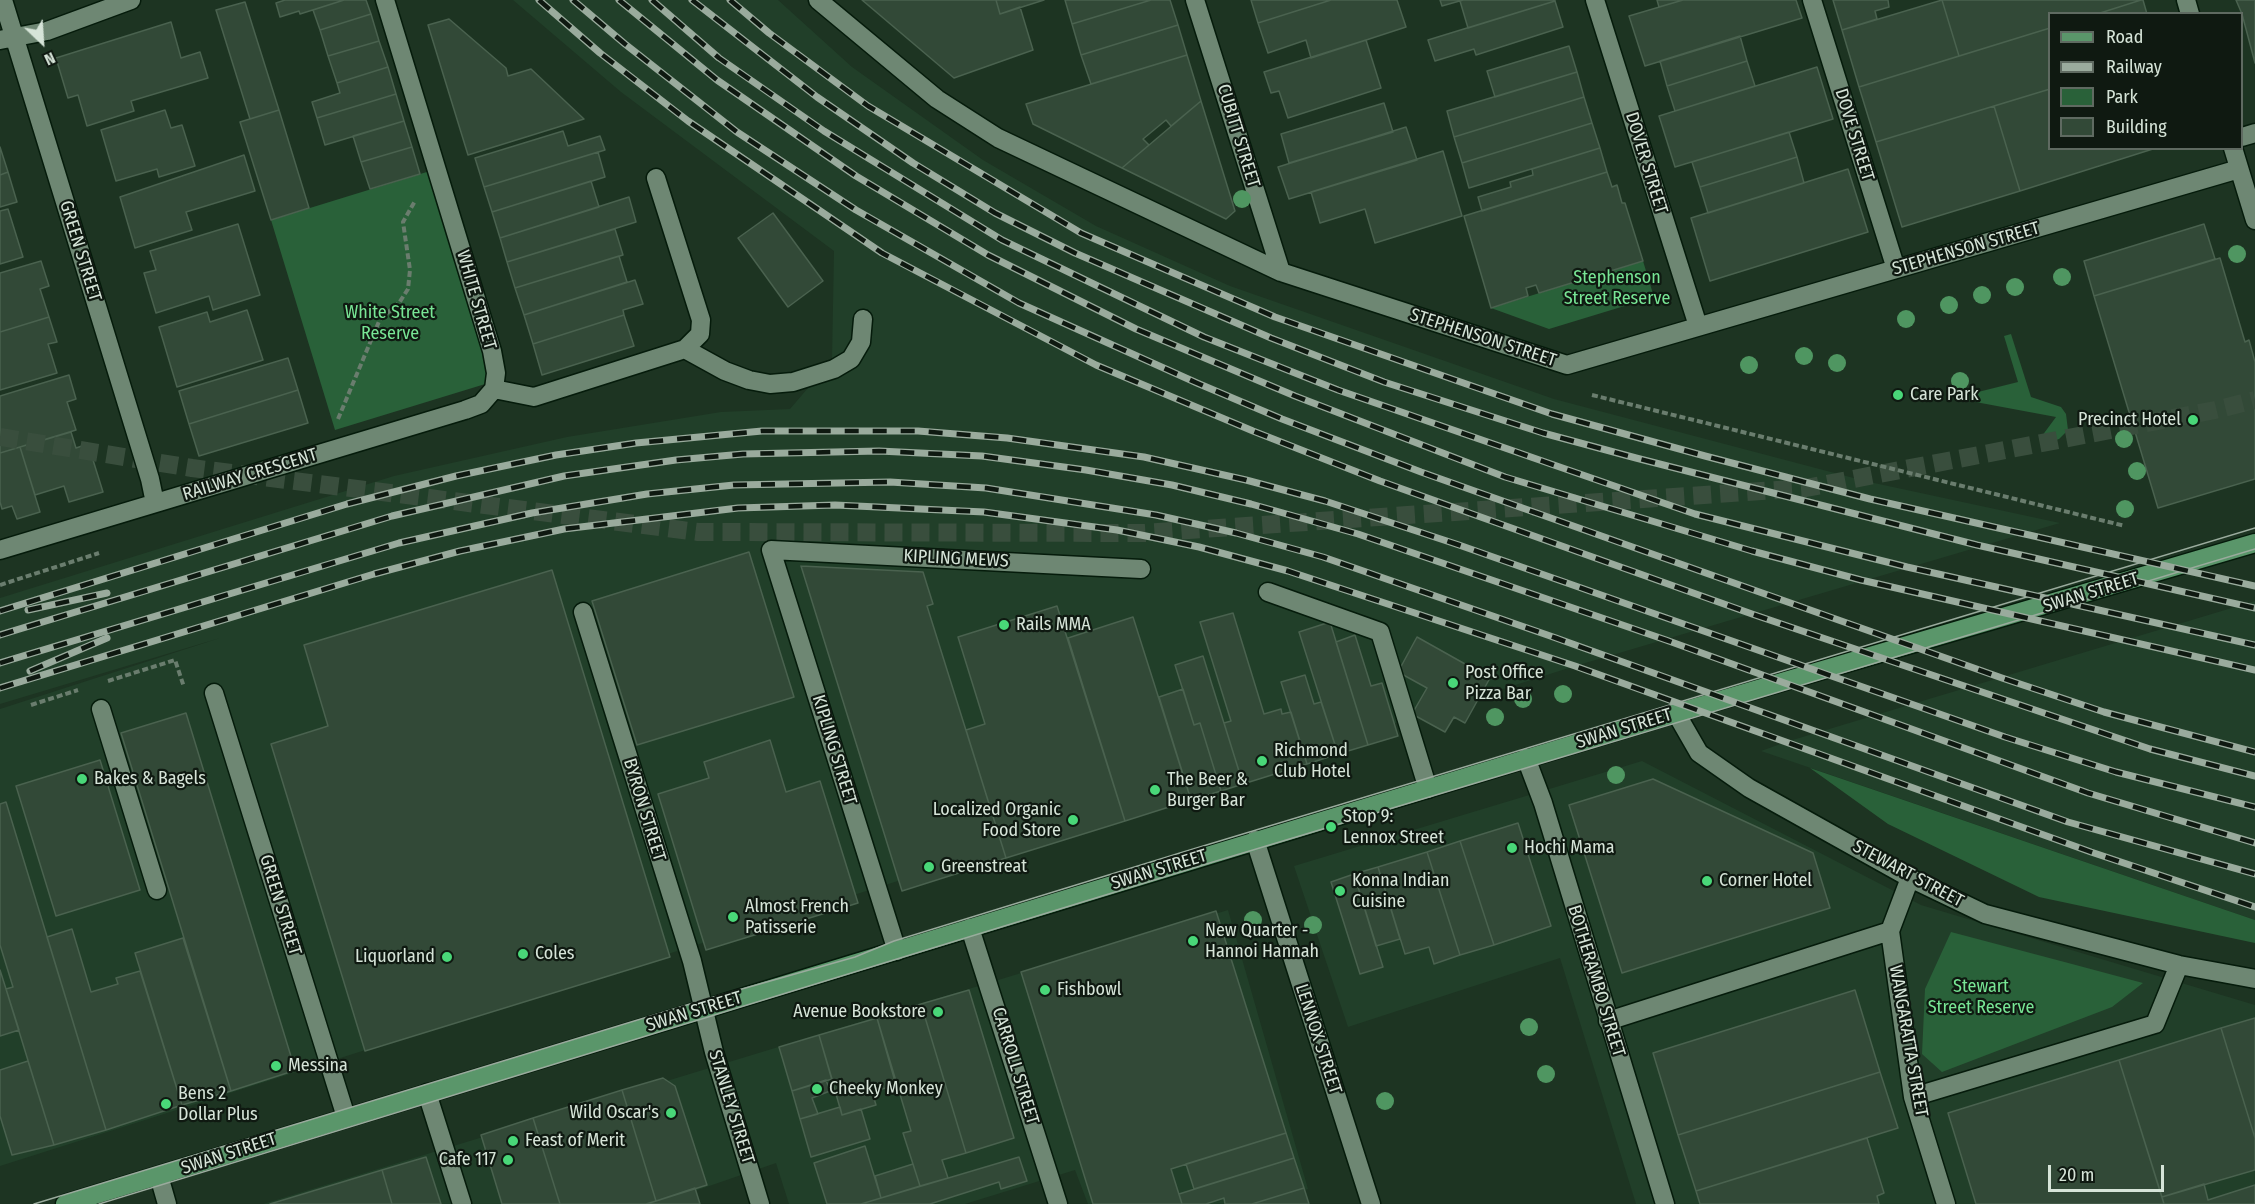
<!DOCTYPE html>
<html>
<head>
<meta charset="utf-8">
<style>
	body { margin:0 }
	#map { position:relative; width:2255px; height:1204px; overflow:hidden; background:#1d3422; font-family:"Fira Sans Condensed",sans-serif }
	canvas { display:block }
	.legend { position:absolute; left:2048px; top:12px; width:195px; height:138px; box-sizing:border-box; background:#0f1911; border:2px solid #5f6a61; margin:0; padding:8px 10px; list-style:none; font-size:18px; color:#d6e4d8 }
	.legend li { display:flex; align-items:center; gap:12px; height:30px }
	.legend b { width:30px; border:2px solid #5f6a61 }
	.north { position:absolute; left:12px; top:12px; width:60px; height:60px; -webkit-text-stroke:4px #0f1911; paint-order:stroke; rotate:155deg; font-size:16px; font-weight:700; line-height:24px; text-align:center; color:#d6e4d8 }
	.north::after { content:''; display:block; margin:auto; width:21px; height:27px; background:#d6e4d8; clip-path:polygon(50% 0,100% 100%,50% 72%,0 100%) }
	.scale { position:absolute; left:2048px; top:1165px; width:116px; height:27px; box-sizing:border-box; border:3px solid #d6e4d8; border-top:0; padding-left:8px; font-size:18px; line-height:21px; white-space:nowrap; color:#d6e4d8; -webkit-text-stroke:4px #0f1911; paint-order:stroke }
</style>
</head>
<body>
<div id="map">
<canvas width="2255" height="1204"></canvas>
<ul class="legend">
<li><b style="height:8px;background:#5a966a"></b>Road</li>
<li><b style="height:8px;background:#9aab9d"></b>Railway</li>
<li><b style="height:16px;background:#296139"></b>Park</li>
<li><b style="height:16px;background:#324937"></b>Building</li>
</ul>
<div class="north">N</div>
<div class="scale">20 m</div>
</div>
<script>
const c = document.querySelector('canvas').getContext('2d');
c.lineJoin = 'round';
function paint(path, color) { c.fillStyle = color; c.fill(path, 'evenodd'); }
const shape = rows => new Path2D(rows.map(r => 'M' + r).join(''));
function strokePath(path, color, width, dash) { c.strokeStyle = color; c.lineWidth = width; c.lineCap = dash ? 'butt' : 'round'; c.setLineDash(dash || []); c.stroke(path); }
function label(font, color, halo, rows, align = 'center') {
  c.font = font + ' "Fira Sans Condensed",sans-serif'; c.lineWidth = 4.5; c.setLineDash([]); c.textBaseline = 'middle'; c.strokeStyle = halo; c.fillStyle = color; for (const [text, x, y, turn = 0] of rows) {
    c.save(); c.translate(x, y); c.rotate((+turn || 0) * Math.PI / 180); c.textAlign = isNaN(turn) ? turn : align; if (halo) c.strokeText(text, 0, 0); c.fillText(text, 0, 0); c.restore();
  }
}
paint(shape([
	[513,0,778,0,852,67,983,160,1096,226,1230,286,1554,399,1865,481,2060,523,1575,666,0,1166,0,709,220,638,0,704,0,598,394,476,567,437,721,412,790,409,832,360,834,251,621,92],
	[2255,601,2255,920,1761,751,1786,742],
	[1642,761,1921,905,2255,1005,2255,1204,1636,1204,1560,958,1348,1027,1294,866],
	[1228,910,1308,1189,1260,1204,1088,1204,1075,1170,965,1204,789,1204,776,1163,657,1204,263,1204]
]), '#213f29');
paint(shape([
	[430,171,495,381,335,430,271,220],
	[1643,261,1654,297,1549,329,1491,308],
	[2011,334,2031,397,2061,407,2066,414,2068,430,2059,439,2051,442,2039,440,2056,417,1954,398,2018,382,2004,336],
	[1810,768,2255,920,2255,943,2039,897,1888,824],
	[1951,932,2072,964,2143,983,2112,1007,1942,1072,1922,1054,1925,989]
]), '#296139');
const building = shape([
	[285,0,344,0,300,14,299,11,280,17,276,3,285,0],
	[344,0,366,0,371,14,320,30,313,10,344,0],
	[862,0,996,0,1000,14,1020,7,1033,50,954,78,862,0],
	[996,0,1044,0,1000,14,996,0],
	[1065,0,1151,0,1072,24,1065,0],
	[1151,0,1170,0,1178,25,1081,55,1072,24,1151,0],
	[1251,0,1331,0,1258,23,1251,0],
	[1331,0,1397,0,1406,27,1311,58,1306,40,1268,53,1258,23,1331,0],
	[1440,0,1463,0,1442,6,1440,0],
	[1463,0,1555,0,1555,1,1468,28,1460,1,1463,0],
	[1657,0,1683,0,1659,7,1657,0],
	[1683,0,1796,0,1802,18,1645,66,1629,16,1683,0],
	[1833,0,1888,0,1889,7,1875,11,1877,19,1842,30,1833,0],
	[1942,0,2141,0,2097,14,2050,14,2050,28,1959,56,1942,0],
	[1942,0,1959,56,1859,87,1842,30,1942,0],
	[2143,0,2147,14,2097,14,2141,0,2143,0],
	[2236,0,2255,0,2255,63,2242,14,2236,0],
	[1555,1,1563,27,1476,55,1474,49,1435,61,1428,40,1555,1],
	[245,2,279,110,250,119,216,10,245,2],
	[371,14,379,41,328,56,320,30,371,14],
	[449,19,506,68,508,76,531,69,584,119,468,155,428,25,449,19],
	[171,22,181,58,200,52,208,78,131,101,134,111,87,126,78,95,68,98,56,58,171,22],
	[1178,25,1187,55,1091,84,1081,55,1178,25],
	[2050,28,2050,89,1876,142,1859,87,2050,28],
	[1740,36,1747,61,1667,86,1660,61,1740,36],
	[1366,40,1381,88,1288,118,1279,91,1271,93,1264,72,1366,40],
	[379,41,388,67,337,83,328,56,379,41],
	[1569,46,1577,72,1495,97,1487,71,1569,46],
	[1187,55,1201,101,1171,126,1166,120,1143,139,1149,145,1122,168,1033,124,1026,104,1187,55],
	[1747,61,1755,86,1675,111,1667,86,1747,61],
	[388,67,396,94,317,118,312,102,340,93,337,83,388,67],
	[1817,67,1833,119,1675,167,1659,116,1817,67],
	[1577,72,1584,97,1454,137,1447,111,1577,72],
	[2050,89,2050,148,2156,148,2020,191,1994,106,2050,89],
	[396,94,404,121,325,145,317,118,396,94],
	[1584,97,1592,123,1462,163,1454,137,1584,97],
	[1201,101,1235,211,1226,219,1122,168,1201,101],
	[1384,103,1393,132,1289,163,1281,134,1384,103],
	[1994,106,2020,191,1902,227,1876,142,1994,106],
	[165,110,171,128,182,125,195,166,159,177,157,169,116,181,101,130,165,110],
	[279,110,309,208,271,220,240,122,279,110],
	[404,121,412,147,361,162,353,136,404,121],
	[1592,123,1600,148,1469,188,1462,163,1592,123],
	[1406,127,1417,160,1289,199,1278,167,1406,127],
	[563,131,568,146,600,136,605,150,484,187,475,158,563,131],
	[1789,132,1797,157,1700,187,1692,162,1789,132],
	[0,147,8,172,0,175,0,147],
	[412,147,420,174,370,189,361,162,412,147],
	[1600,148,1607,172,1482,211,1478,197,1511,187,1510,182,1533,175,1532,169,1600,148],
	[1443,151,1462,216,1375,243,1365,209,1320,223,1311,192,1443,151],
	[598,152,605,177,492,212,484,187,598,152],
	[244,155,255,191,186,212,192,230,135,248,120,197,244,155],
	[1797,157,1804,183,1708,213,1700,187,1797,157],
	[1848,169,1868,232,1710,281,1691,218,1848,169],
	[8,172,17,202,0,207,0,175,8,172],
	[1607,172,1612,187,1617,185,1622,203,1625,203,1643,261,1539,293,1536,285,1526,288,1528,296,1491,308,1464,216,1607,172],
	[591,181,599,207,500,238,492,212,591,181],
	[629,197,636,222,507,262,500,238,629,197],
	[8,209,23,257,0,264,0,211,8,209],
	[773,213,823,281,788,307,738,238,773,213],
	[238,224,260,295,213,310,209,296,156,313,144,273,156,270,150,251,238,224],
	[2204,224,2215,259,2094,296,2084,261,2204,224],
	[615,229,623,255,515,288,507,262,615,229],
	[619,256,627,282,524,315,515,288,619,256],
	[2220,258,2245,342,2249,340,2255,362,2255,479,2158,508,2094,296,2220,258],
	[41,261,49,286,40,289,49,317,0,332,0,273,41,261],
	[635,280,643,304,623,310,624,315,533,344,524,315,635,280],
	[247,310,263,360,177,387,159,327,207,312,210,322,247,310],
	[624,315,634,346,542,375,533,344,624,315],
	[49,317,57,342,48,344,57,373,0,390,0,332,49,317],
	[288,358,298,390,189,424,179,391,288,358],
	[69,375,76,399,67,402,76,430,0,453,0,396,69,375],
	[298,390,308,423,199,456,189,424,298,390],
	[71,432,76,448,88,444,103,492,69,502,64,486,35,495,20,447,71,432],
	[20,447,40,512,17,519,12,506,2,509,0,502,0,453,20,447],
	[749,552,794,697,637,745,592,601,749,552],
	[801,566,923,572,933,604,927,606,1006,858,902,891,801,566],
	[552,570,670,957,365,1051,271,744,328,726,304,645,552,570],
	[1057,606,1125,821,1006,858,966,730,985,724,958,637,1057,606],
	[1233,613,1264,714,1281,709,1282,714,1291,712,1307,764,1243,784,1224,723,1231,721,1200,622,1233,613],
	[1133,617,1191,800,1125,821,1068,638,1133,617],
	[1330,622,1368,745,1338,754,1299,632,1330,622],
	[1355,635,1371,686,1382,683,1398,736,1368,745,1336,642,1355,635],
	[1417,637,1490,678,1465,723,1454,717,1445,732,1412,714,1427,688,1398,672,1417,637],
	[1203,656,1243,784,1221,791,1200,723,1194,725,1175,665,1203,656],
	[1305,675,1314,704,1321,702,1338,754,1307,764,1281,682,1305,675],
	[1183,689,1194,725,1200,723,1221,791,1191,800,1159,697,1183,689],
	[186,713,293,1063,287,1073,231,1091,121,733,186,713],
	[770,740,786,792,820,781,858,903,706,950,658,794,709,778,704,762,770,740],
	[100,760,140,890,56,916,16,786,100,760],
	[1653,779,1813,853,1830,908,1622,973,1569,805,1653,779],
	[6,802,106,1130,54,1145,6,989,13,987,0,945,0,804,6,802],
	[1518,823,1551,926,1494,945,1460,841,1518,823],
	[1460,841,1494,945,1460,955,1427,852,1460,841],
	[1427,852,1460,955,1434,964,1429,947,1405,954,1378,867,1427,852],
	[1378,867,1400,939,1376,946,1354,874,1378,867],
	[1354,874,1383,967,1360,974,1331,882,1354,874],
	[1216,911,1286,1133,1171,1169,1182,1204,1093,1204,1021,972,1216,911],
	[72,929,91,992,118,984,116,978,140,971,182,1105,106,1130,47,937,72,929],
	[183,938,231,1091,182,1105,135,953,183,938],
	[0,970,19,1030,0,1036,0,970],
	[969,990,1014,1138,966,1153,921,1004,969,990],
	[1855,990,1880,1072,1678,1135,1653,1053,1855,990],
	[921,1004,966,1153,942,1160,948,1178,920,1186,903,1133,911,1131,877,1018,921,1004],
	[877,1018,896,1085,872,1092,876,1105,842,1115,819,1035,877,1018],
	[2255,1018,2255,1138,2221,1028,2255,1018],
	[2221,1028,2255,1138,2255,1170,2162,1197,2119,1060,2221,1028],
	[819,1035,832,1079,792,1091,779,1047,819,1035],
	[2119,1060,2164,1204,1976,1204,1948,1113,2119,1060],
	[28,1061,54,1145,12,1155,0,1116,0,1070,28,1061],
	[1880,1072,1898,1128,1696,1191,1678,1135,1880,1072],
	[663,1078,675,1086,707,1185,656,1201,622,1090,663,1078],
	[826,1080,830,1091,812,1098,818,1114,800,1119,792,1091,826,1080],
	[622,1090,656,1201,646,1204,560,1204,533,1118,622,1090],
	[840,1107,842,1115,861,1109,870,1139,811,1157,800,1119,840,1107],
	[533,1118,560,1204,502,1204,481,1135,533,1118],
	[1286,1133,1294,1158,1194,1189,1186,1164,1286,1133],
	[1867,1138,1884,1193,1877,1196,1879,1204,1700,1204,1696,1191,1867,1138],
	[865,1146,881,1198,861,1204,827,1204,814,1163,865,1146],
	[426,1157,441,1204,392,1204,382,1170,426,1157],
	[1019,1157,1027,1181,1001,1189,999,1182,930,1204,861,1204,1019,1157],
	[1294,1158,1304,1188,1252,1204,1225,1204,1224,1198,1206,1204,1182,1204,1179,1194,1294,1158],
	[913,1164,920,1186,881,1198,875,1176,913,1164],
	[382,1170,392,1204,270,1204,382,1170],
	[2204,1184,2208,1200,2255,1185,2255,1204,2164,1204,2162,1197,2204,1184],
	[695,1188,700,1204,646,1204,656,1201,695,1188],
	[1304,1188,1309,1204,1252,1204,1304,1188]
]);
paint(building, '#324937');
strokePath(building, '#4a624f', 1.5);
strokePath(shape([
	[0,437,192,468,698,532,1144,533,1806,488,2215,410,2255,400]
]), '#394e3d', 18, [18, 9]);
const minor = shape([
	[3,0,150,479,155,503],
	[385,0,492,351,496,373,494,389],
	[818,0,937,99,998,138,1281,272,1567,365,2239,169],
	[1195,0,1281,272],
	[1595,0,1698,326],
	[1812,0,1896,269],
	[2186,0,2190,14],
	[0,40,47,31,131,0],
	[2242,137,2255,133],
	[2233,148,2255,220],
	[685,349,725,371,749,380,770,384,793,382,834,369,851,359,861,342,863,319],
	[494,389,534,397,685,349,700,334,701,320,656,178],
	[0,550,465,410,481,404,494,389],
	[1268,592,1380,632,1428,789],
	[583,612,692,961,714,1052,760,1204],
	[214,693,346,1117],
	[101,709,157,890],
	[1676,713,1699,753,1749,788,1910,878,1985,914,2179,965,2255,979],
	[1526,758,1543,803,1665,1204],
	[1255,840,1371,1204],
	[1910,878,1890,931,1913,1097,1946,1204],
	[970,928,1058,1204],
	[897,951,771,550,1141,569],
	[1608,1021,1890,931],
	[427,1093,462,1204],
	[1913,1097,2155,1024,2179,965],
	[159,1176,167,1204]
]);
const major = shape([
	[65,1204,1676,713,2255,543]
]);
strokePath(minor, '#051b0b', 21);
strokePath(major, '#051b0b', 21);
strokePath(shape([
	[1592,395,2125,526],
	[338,419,380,319,399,303,408,289,410,270,403,222,415,201],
	[0,585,99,553],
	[108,681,175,660,184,687],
	[31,705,78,690]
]), '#6a7d6e', 4, [6, 3]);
strokePath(minor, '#6e8773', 18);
strokePath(major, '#5a966a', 18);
strokePath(shape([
	[34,1204,703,1000,855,957,894,941,1180,853,2255,528],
	[99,1204,1213,862,2255,549]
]), '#9aab9d', 1.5);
const rail = shape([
	[539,0,600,53,688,121,882,253,1096,365,1253,431,1380,481,1752,614,2150,749,2255,776],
	[573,0,625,44,737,132,856,210,1019,303,1197,383,1282,419,1421,472,2002,678,2104,712,2255,752],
	[619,0,717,80,856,176,988,255,1136,329,1295,396,1505,477,1752,551,1861,580,2255,670],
	[652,0,719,58,824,131,1002,240,1204,337,1338,390,1695,514,1907,567,2255,645],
	[692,0,817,97,913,163,995,213,1075,253,1271,338,1384,382,1543,433,1636,458,1977,545,2255,608],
	[730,0,769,33,868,106,1081,233,1275,317,1552,414,1705,456,1870,499,2255,586],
	[28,610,107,593],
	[0,611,347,504,456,476,556,455,636,443,762,431,918,431,1007,438,1144,457,1246,480,1325,501,1459,545,2005,737,2116,772,2255,807],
	[0,635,392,516,564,476,676,460,743,454,879,451,982,456,1086,470,1172,485,1251,504,1358,534,1666,640,2088,793,2255,843],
	[0,663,399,543,532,513,647,494,734,485,890,482,986,488,1156,515,1236,533,1323,557,1556,638,2068,822,2255,874],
	[30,671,107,638],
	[0,688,374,574,460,551,564,529,738,508,835,505,984,512,1117,530,1199,547,1288,571,1575,666,2091,852,2255,907]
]);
strokePath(rail, '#9aab9d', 7);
strokePath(rail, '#0f1911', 4.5, [14]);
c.fillStyle = '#4f9661';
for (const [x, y] of [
	[1242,199],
	[2237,254],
	[2062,277],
	[2015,287],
	[1982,295],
	[1949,305],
	[1906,319],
	[1804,356],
	[1837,363],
	[1749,365],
	[1960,381],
	[2124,439],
	[2137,471],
	[2125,509],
	[1563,694],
	[1523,699],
	[1495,717],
	[1616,775],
	[1253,920],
	[1313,925],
	[1529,1027],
	[1546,1074],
	[1385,1101]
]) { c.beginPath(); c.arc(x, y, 9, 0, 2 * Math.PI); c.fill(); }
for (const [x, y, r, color] of [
	[1898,395,6,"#49d778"],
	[2193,420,6,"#49d778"],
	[1004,625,6,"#49d778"],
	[1453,683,6,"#49d778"],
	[1262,761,6,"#49d778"],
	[82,779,6,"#49d778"],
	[1155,790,6,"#49d778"],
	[1073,820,6,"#49d778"],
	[1331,827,6,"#49d778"],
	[1512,848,6,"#49d778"],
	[929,867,6,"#49d778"],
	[1707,881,6,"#49d778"],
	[1340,891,6,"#49d778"],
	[733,917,6,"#49d778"],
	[1193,941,6,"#49d778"],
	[523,954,6,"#49d778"],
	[447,957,6,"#49d778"],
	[1045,990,6,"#49d778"],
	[938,1012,6,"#49d778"],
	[276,1066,6,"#49d778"],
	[817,1089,6,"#49d778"],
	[166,1104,6,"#49d778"],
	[671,1113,6,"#49d778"],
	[513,1141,6,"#49d778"],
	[508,1160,6,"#49d778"]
]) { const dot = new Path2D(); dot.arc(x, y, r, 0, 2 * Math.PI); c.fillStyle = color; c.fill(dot); strokePath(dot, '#0f1911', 2); }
label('18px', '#d6e4d8', '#0f1911', [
	["DOVE STREET",1854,135,73],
	["CUBITT STREET",1238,136,73],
	["DOVER STREET",1646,163,73],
	["STEPHENSON STREET",1966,249,-16],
	["GREEN STREET",80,251,73],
	["WHITE STREET",476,300,74],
	["STEPHENSON STREET",1483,338,18],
	["RAILWAY CRESCENT",250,475,-17],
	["KIPLING MEWS",956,559,3],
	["SWAN STREET",2091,593,-17],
	["SWAN STREET",1624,729,-17],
	["KIPLING STREET",834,750,73],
	["BYRON STREET",644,810,73],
	["SWAN STREET",1159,870,-17],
	["STEWART STREET",1908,874,28],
	["GREEN STREET",280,905,73],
	["BOTHERAMBO STREET",1596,981,73],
	["SWAN STREET",694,1012,-17],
	["LENNOX STREET",1318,1039,72],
	["WANGARATTA STREET",1908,1041,80],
	["CARROLL STREET",1015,1066,73],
	["STANLEY STREET",731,1107,73],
	["SWAN STREET",229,1154,-18]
]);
label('18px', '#78e695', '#0f1911', [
	["Stephenson",1617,278],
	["Street Reserve",1617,299],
	["White Street",390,313],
	["Reserve",390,334],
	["Stewart",1981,987],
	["Street Reserve",1981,1008]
]);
label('18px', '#d6e4d8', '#0f1911', [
	["Care Park",1910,395],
	["Precinct Hotel",2181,420,"right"],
	["Rails MMA",1016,625],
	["Post Office",1465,673],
	["Pizza Bar",1465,694],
	["Richmond",1274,751],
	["Club Hotel",1274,772],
	["Bakes & Bagels",94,779],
	["The Beer &",1167,780],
	["Burger Bar",1167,801],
	["Localized Organic",1061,810,"right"],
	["Food Store",1061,831,"right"],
	["Stop 9:",1343,817],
	["Lennox Street",1343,838],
	["Hochi Mama",1524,848],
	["Greenstreat",941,867],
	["Konna Indian",1352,881],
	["Cuisine",1352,902],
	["Corner Hotel",1719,881],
	["Almost French",745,907],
	["Patisserie",745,928],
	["New Quarter -",1205,931],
	["Hannoi Hannah",1205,952],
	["Coles",535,954],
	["Liquorland",435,957,"right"],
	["Fishbowl",1057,990],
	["Avenue Bookstore",926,1012,"right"],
	["Messina",288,1066],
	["Cheeky Monkey",829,1089],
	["Bens 2",178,1094],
	["Dollar Plus",178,1115],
	["Wild Oscar's",659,1113,"right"],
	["Feast of Merit",525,1141],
	["Cafe 117",496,1160,"right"]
], 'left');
</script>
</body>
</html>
